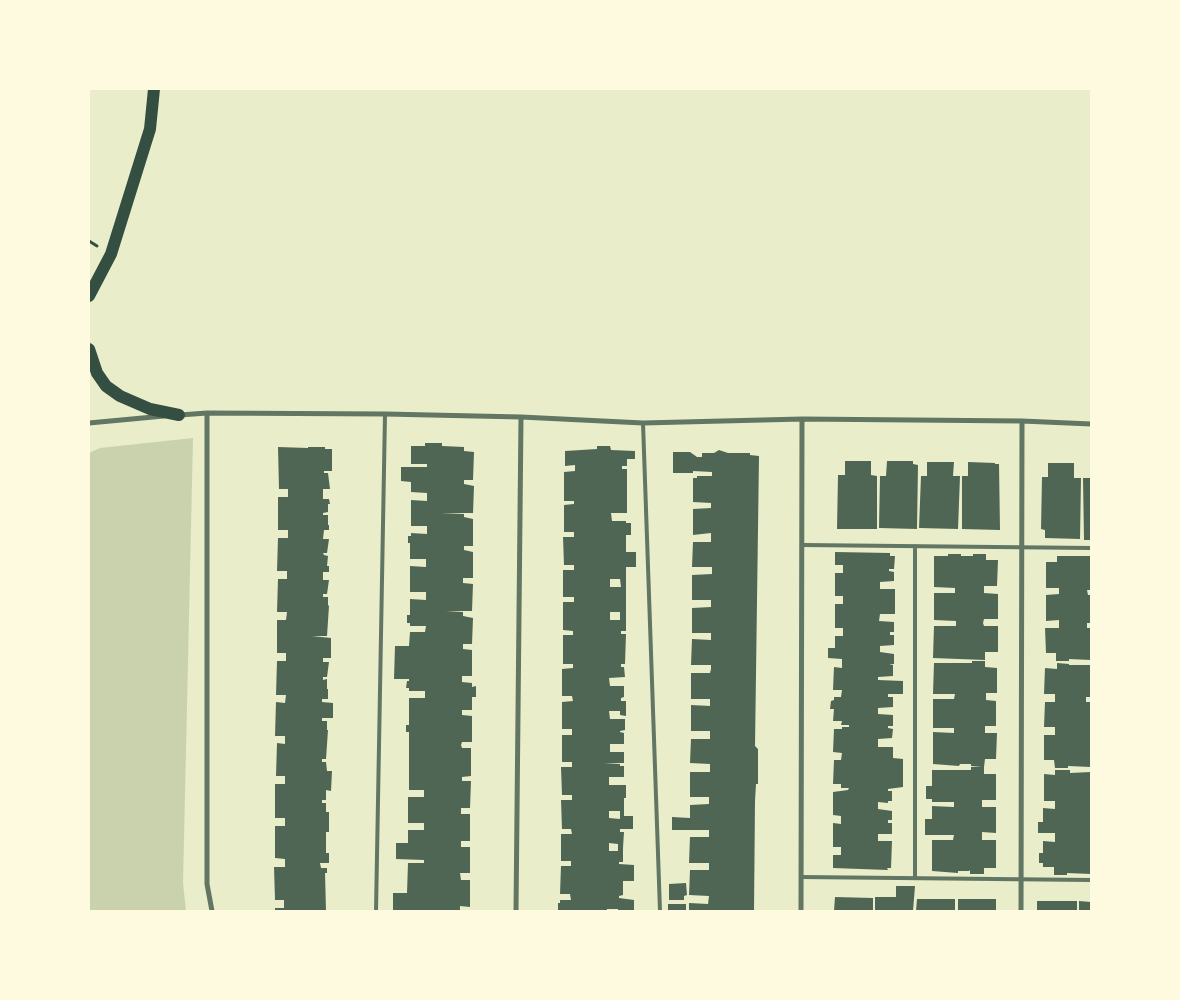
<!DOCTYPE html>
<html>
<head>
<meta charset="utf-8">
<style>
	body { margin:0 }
	#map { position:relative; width:1180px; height:1000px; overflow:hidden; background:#e9edc9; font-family:"Titillium Web",sans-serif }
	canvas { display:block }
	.frame { position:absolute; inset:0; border:90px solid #fefae0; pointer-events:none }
</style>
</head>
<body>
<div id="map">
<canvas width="1180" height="1000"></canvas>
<div class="frame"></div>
</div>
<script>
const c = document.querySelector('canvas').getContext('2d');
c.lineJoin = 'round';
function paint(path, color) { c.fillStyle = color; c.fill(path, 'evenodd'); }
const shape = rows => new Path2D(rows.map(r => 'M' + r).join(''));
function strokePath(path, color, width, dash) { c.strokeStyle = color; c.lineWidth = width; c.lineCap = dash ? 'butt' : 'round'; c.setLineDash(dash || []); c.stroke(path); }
paint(shape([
	[193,438,183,883,186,911,89,911,89,453,100,448]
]), '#cad2ad');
paint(shape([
	[425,443,442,443,442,446,464,447,464,451,474,452,473,480,464,480,464,484,474,486,473,513,441,513,464,514,464,517,473,519,473,546,464,546,464,550,473,552,473,578,463,578,463,583,473,584,472,611,446,611,463,612,463,616,473,618,472,644,463,644,463,649,472,650,472,676,462,676,462,682,472,683,472,687,476,686,476,697,472,697,472,710,462,710,462,715,472,716,472,742,462,742,461,745,462,748,471,748,471,776,462,777,462,781,471,781,470,808,461,808,461,814,470,814,470,841,461,841,461,847,470,847,470,873,460,873,461,880,470,880,470,907,460,906,460,911,393,911,393,893,407,893,408,863,424,863,424,860,396,859,396,843,408,843,408,830,424,830,424,823,408,823,408,797,424,797,424,790,409,790,409,732,406,732,406,725,409,725,409,698,425,698,425,691,409,691,409,688,406,688,407,681,409,681,409,679,394,679,395,646,409,646,410,632,425,632,426,626,410,626,410,623,407,623,407,615,410,615,410,599,426,600,426,592,410,592,410,566,426,567,426,559,410,559,410,543,408,543,408,536,411,536,411,533,427,534,427,526,411,526,411,500,427,501,427,493,411,492,411,482,401,481,401,467,427,467,427,464,411,464,411,446,425,446],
	[597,446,610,446,611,450,635,451,635,459,627,459,627,466,622,466,622,469,627,469,627,513,611,513,612,521,626,521,626,523,631,523,631,535,626,535,626,552,636,552,636,567,626,567,626,631,621,631,621,634,626,634,625,664,621,664,621,667,624,667,625,677,609,678,610,686,624,686,624,697,621,698,621,701,626,701,626,716,620,715,620,711,609,711,610,719,625,719,625,730,620,731,620,732,624,733,624,744,610,744,610,752,624,752,624,763,604,763,620,764,620,766,624,766,624,777,609,777,609,785,626,785,626,798,618,798,624,798,624,816,633,816,633,829,620,829,620,832,624,832,623,848,623,862,619,862,619,864,634,865,634,881,623,881,623,895,619,896,619,898,634,900,634,911,618,911,618,909,607,909,607,911,558,911,558,903,560,903,560,900,571,900,570,894,560,894,561,866,571,866,571,861,561,861,561,834,572,834,571,829,562,829,561,800,572,800,572,795,562,795,561,767,572,767,572,762,562,762,562,735,572,735,572,729,562,729,562,702,573,701,572,696,562,696,562,669,573,668,573,664,563,664,563,635,573,635,573,631,563,630,563,602,574,602,574,597,563,597,563,570,574,570,574,565,564,565,563,537,574,537,574,532,564,532,564,505,574,504,574,501,564,501,564,472,575,471,575,465,565,466,565,451,597,449],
	[610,579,620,579,621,587,610,587],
	[610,612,620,612,620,620,610,620],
	[609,811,620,811,620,819,609,818],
	[609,843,618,844,618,851,609,851],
	[278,447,308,448,308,447,325,447,325,449,332,449,332,471,324,471,324,473,328,473,330,489,323,489,323,499,329,499,330,504,328,504,328,512,323,513,323,515,328,515,328,525,329,525,329,530,324,530,323,539,329,539,327,553,323,553,324,555,328,556,327,566,329,566,329,572,323,572,323,580,329,580,327,594,323,594,323,597,328,597,328,605,329,606,327,636,312,636,331,638,331,658,323,658,323,662,329,662,327,677,323,677,323,680,327,679,327,689,328,689,328,699,322,699,322,702,333,703,333,718,322,718,322,721,327,721,327,730,328,730,326,759,322,759,322,762,326,762,327,771,332,771,331,791,326,790,326,800,322,800,322,803,326,803,326,812,329,812,329,832,326,832,326,853,329,853,329,863,320,863,321,868,327,868,327,873,325,873,326,911,275,911,275,908,284,908,284,900,275,900,274,867,285,867,285,859,275,858,275,826,285,826,285,818,275,818,275,784,285,784,285,776,276,776,277,743,285,744,285,736,275,736,276,702,285,703,286,695,276,695,277,661,286,661,286,653,277,653,277,620,286,620,287,612,277,612,278,579,287,579,287,571,277,571,278,538,288,538,288,530,278,530,278,497,288,497,288,489,279,489],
	[719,450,728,453,750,453,750,455,759,456,755,746,758,749,758,784,756,784,755,801,754,911,689,911,689,903,708,904,709,896,689,895,690,870,709,870,709,863,689,863,690,837,709,837,709,830,672,830,672,817,690,818,690,805,709,804,709,797,690,797,690,772,710,772,710,764,690,763,691,739,710,739,710,731,691,731,691,705,710,706,710,699,691,699,691,673,710,673,711,669,711,665,691,665,692,639,711,640,711,633,692,633,692,608,711,607,711,600,692,600,692,575,712,574,712,567,692,567,693,542,711,542,711,533,693,535,693,509,711,508,711,503,693,502,693,478,697,478,697,476,712,476,712,472,693,471,693,473,673,473,673,452,690,452,697,457,702,457,702,453,714,453],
	[845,461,871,461,871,475,877,476,877,529,837,529,838,475,845,475],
	[887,461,913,461,913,464,918,465,917,529,879,528,880,476,886,476],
	[927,462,954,462,953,476,960,476,958,529,919,528,921,476,927,476],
	[968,462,995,463,995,464,999,464,1000,530,962,529,962,476,968,476],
	[1048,463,1074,463,1074,478,1081,478,1080,539,1045,538,1045,530,1041,529,1042,477,1048,477],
	[1083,478,1091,478,1091,540,1084,540],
	[835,552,890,553,890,556,895,556,894,569,889,569,889,571,894,572,894,581,880,582,880,589,895,589,895,614,880,614,879,621,894,622,894,632,890,632,890,635,894,635,894,645,880,646,880,652,894,654,894,664,889,664,893,665,893,676,878,677,878,680,903,681,903,694,888,694,888,697,893,697,893,707,878,708,878,714,893,715,893,726,888,726,888,728,893,729,892,738,878,739,878,747,893,747,893,758,903,759,903,787,888,789,888,791,892,791,892,801,888,801,888,803,878,802,878,809,892,811,892,820,888,820,888,823,892,823,892,834,878,834,878,841,892,841,891,868,887,868,888,870,833,868,833,855,841,855,841,847,833,847,833,823,841,824,841,816,833,815,833,792,848,790,849,788,841,788,841,784,833,784,834,760,841,760,842,753,833,752,834,729,842,729,842,727,849,727,849,725,841,725,842,721,833,721,834,709,830,709,831,701,834,700,834,697,841,697,842,690,833,690,834,667,842,668,842,659,828,658,828,648,835,648,835,636,843,636,843,628,835,628,835,604,843,604,843,596,835,596,835,573,843,573,843,565,835,565],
	[948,554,961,554,961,556,973,556,973,554,986,554,986,560,998,560,997,586,984,586,984,593,998,594,998,619,984,619,983,623,984,626,998,626,998,652,985,652,985,660,933,658,934,626,956,626,956,621,934,620,934,593,955,593,955,588,934,587,934,556,948,556],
	[1057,556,1091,556,1091,590,1087,590,1088,595,1091,595,1091,623,1087,623,1087,628,1091,628,1091,660,1069,659,1069,661,1056,661,1056,653,1046,653,1045,628,1059,628,1059,620,1046,621,1046,595,1059,594,1059,588,1046,588,1046,562,1057,562],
	[972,661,985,661,985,667,997,668,997,693,986,693,986,700,996,701,996,726,985,726,985,733,997,733,996,759,985,759,984,767,984,774,996,774,996,800,982,800,982,807,996,807,996,833,982,832,982,840,996,840,996,868,984,868,984,874,970,874,970,870,969,871,958,871,958,873,932,871,932,840,953,840,954,835,925,835,925,819,932,819,932,806,954,807,954,802,932,802,932,799,926,799,926,786,932,786,932,770,971,770,971,767,982,767,971,766,971,764,960,764,959,766,933,764,933,732,954,733,954,728,933,728,933,699,954,699,955,694,933,694,934,663,972,663],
	[1057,663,1069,664,1069,665,1091,665,1091,697,1086,697,1086,702,1091,702,1091,767,1068,766,1068,768,1055,768,1054,760,1044,760,1044,735,1055,735,1055,727,1044,727,1045,702,1055,702,1055,694,1044,694,1045,668,1057,669],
	[1055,770,1070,770,1070,773,1091,772,1091,874,1067,873,1067,875,1054,875,1054,867,1043,867,1043,863,1039,863,1039,853,1043,853,1043,841,1055,842,1055,833,1038,833,1038,822,1043,822,1043,808,1055,809,1055,801,1044,801,1044,774,1055,775],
	[686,883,687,895,684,896,684,900,669,900,669,884],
	[896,886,915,886,913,911,875,911,875,897,896,897],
	[835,897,873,898,873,911,834,911],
	[917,899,955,899,955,911,916,911],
	[958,899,996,899,996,911,958,911],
	[1037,901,1077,901,1077,911,1037,911],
	[1079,901,1091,902,1091,911,1079,911],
	[668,904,686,904,686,911,668,911]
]), '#4f6655');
strokePath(shape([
	[89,241,97,246]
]), '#344e41', 3);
strokePath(shape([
	[643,423,660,911],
	[803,545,1091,548],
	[915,546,915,878],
	[801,877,1091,880],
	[376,911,385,414]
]), '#617663', 4);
strokePath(shape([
	[207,413,207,884,212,911],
	[180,415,207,413,385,414,521,417,643,423,802,419,1022,421,1091,424],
	[89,423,164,416],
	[516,911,521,417],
	[801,911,802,419],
	[1021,911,1022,421]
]), '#617663', 5);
strokePath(shape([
	[89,296,111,254,150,129,154,89],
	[89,349,97,373,106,386,120,396,150,409,179,415]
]), '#344e41', 12);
</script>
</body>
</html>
